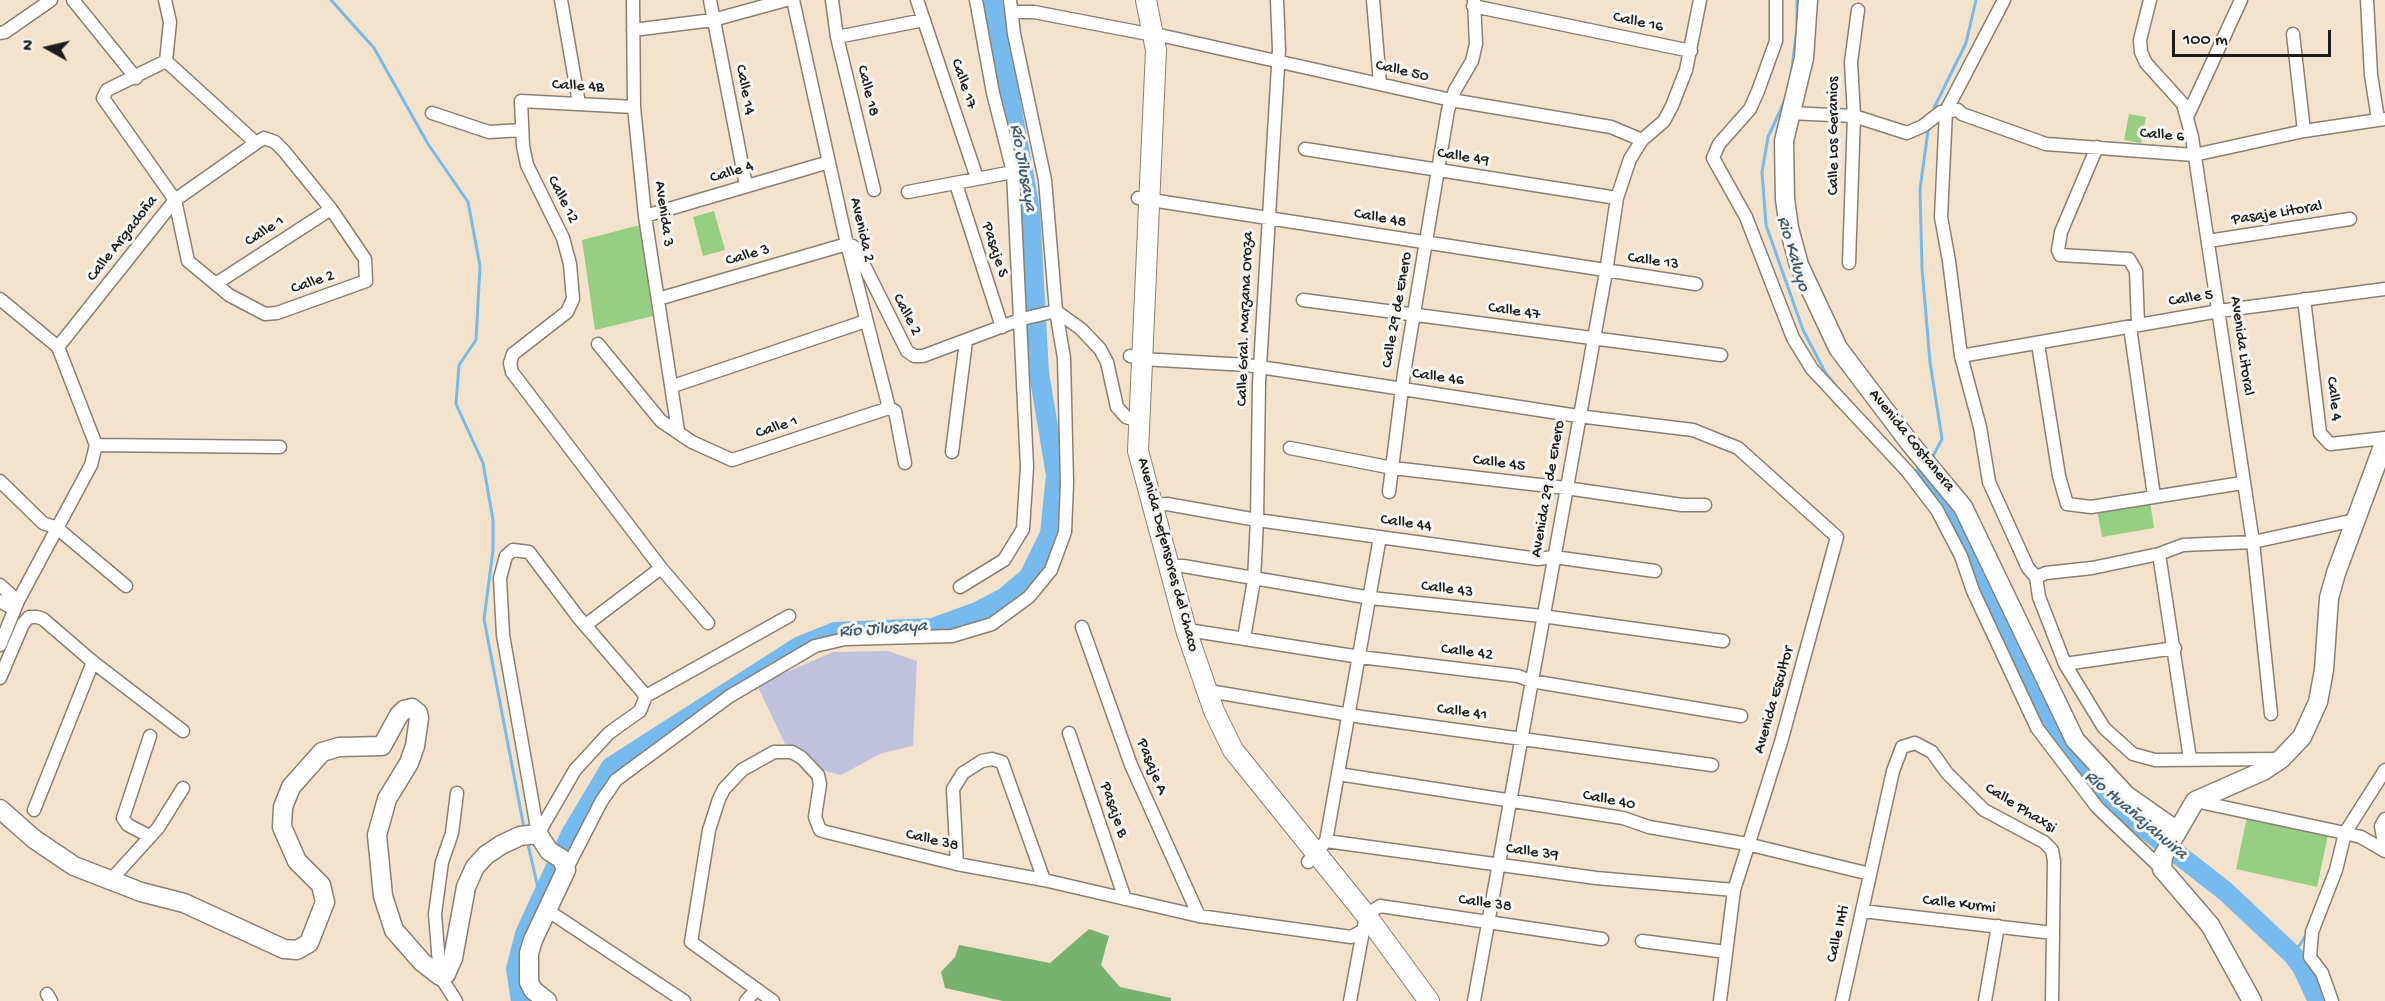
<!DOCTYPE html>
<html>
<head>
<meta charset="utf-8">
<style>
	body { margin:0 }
	#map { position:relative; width:2385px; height:1001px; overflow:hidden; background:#f3e3cc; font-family:"Gochi Hand",sans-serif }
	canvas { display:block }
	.north { position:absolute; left:18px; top:18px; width:60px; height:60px; -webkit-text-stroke:4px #f6f6f2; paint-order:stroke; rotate:278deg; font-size:16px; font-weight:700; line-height:24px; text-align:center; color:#1c1c1c }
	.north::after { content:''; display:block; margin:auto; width:21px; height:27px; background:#1c1c1c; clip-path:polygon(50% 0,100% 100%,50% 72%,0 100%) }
	.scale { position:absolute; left:2172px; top:30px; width:159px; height:27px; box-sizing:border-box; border:3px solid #1c1c1c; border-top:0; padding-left:8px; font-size:18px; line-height:21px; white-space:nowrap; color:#1c1c1c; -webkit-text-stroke:4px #f6f6f2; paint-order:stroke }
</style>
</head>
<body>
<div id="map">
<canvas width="2385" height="1001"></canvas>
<div class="north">N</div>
<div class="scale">100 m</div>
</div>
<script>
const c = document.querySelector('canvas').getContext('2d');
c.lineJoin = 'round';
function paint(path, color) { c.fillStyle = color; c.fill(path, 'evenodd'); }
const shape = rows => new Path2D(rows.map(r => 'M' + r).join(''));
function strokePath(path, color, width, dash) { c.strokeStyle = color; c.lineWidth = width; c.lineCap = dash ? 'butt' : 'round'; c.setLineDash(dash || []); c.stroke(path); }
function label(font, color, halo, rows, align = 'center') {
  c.font = font + ' "Gochi Hand",sans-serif'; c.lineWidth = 6; c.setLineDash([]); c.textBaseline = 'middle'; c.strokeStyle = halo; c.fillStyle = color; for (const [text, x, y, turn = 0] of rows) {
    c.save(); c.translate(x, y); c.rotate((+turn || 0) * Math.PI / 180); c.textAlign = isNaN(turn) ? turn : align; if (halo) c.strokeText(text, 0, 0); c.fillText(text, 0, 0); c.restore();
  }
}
paint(shape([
	[888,651,917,661,913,746,882,753,841,775,822,770,810,756,785,744,757,685,833,652]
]), '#c0c2dd');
paint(shape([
	[2129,114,2146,117,2141,143,2124,140],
	[714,211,725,250,703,256,693,217],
	[640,225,653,316,595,330,582,240],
	[2149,495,2154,528,2102,537,2096,504],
	[2247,817,2328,835,2317,887,2236,869]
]), '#96cf82');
paint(shape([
	[1089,929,1109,936,1101,965,1120,987,1171,998,1171,1001,1003,1001,945,988,941,972,955,957,959,945,1050,963]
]), '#78b270');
strokePath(shape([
	[331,0,374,48,428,144,468,202,480,266,476,340,459,365,456,404,483,463,493,520,493,550,484,619,524,828],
	[1791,76,1797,28,1797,0],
	[1785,100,1768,137,1762,172,1766,225,1803,330,1825,372,1839,390],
	[1934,108,1966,43,1976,0],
	[1928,131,1920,189,1922,268,1930,362,1942,439,1933,456],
	[1917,474,1920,478,1924,472],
	[527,840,541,901],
	[2293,955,2308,932]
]), '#77baed', 3);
strokePath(shape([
	[1920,478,1962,536,2042,711,2057,739,2081,772,2143,827,2225,891,2293,955,2302,967,2318,1001],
	[521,1001,516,969,525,934,571,834,611,767,800,646,835,632,933,628,977,612,1004,598,1029,577,1050,534,1056,475,1039,373,1030,210,992,0]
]), '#77baed', 20);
const street = shape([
	[73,0,136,78],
	[165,0,170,22,166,61],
	[561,0,579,103],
	[633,0,634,107,645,216,678,431],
	[710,0,746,185],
	[793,0,847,244,889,408,895,411,905,463],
	[832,0,837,37,874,190],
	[917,0,977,178],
	[1373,0,1380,83],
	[1776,0,1776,41,1758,91,1750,109,1719,144,1713,158,1746,217,1793,338,1812,369,1908,472,1937,510,1961,556,1973,591,2037,728,2097,807,2162,869],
	[2004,0,1946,111,1941,217,1949,261,1961,356,1980,427,1989,482,2028,568,2036,577],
	[2150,0,2140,40,2141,52,2146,63,2183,104,2192,137,2253,542,2271,714],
	[2367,0,2371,75,2378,119],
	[1473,6,1691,51],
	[1012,12,1034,12,1143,33],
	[633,30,713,20,786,0],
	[0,33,5,32,51,0],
	[1155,34,1451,100,1611,127,1642,140],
	[2293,34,2304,131],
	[837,37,924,20],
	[166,61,256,143,264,138,275,142,284,151,331,209,365,259,366,281,277,313,265,314,229,295,188,261,175,200,103,98,107,90,166,61],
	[634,107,521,101,523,146,527,165,563,238,570,264,573,299,567,312,513,354,510,363,512,372,661,568,708,623],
	[432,113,489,132,522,130],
	[1789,113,1854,116,1907,133,1923,126,1941,112,1958,110,1962,114,2046,144,2194,155,2304,131,2385,119],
	[2187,117,2241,0],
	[2097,147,2061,232,2058,250,2060,255,2129,259,2136,271,2138,324],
	[1305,149,1617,198],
	[956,184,1002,327],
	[908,192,1013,172],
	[1138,198,1696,284],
	[645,216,829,162],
	[2208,241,2350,219],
	[1849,263,1854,116,1851,62,1858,10],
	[217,283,331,209],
	[0,299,58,347,96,445,91,465,18,601,0,645],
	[658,299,847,244,853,246,859,255,907,351,914,356,923,356,1022,319,1056,311,1081,329,1100,349,1107,362,1117,407,1126,417,1138,421],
	[2304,299,2320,433,2330,444,2385,438],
	[1303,300,1721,355],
	[2130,327,2154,496],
	[598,344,661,421,692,442,732,460,889,408],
	[2038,344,2059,476,2067,504,2091,507,2242,483],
	[58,347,175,200,256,143],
	[1130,356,1142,359,1247,365,1578,416,1693,430,1738,448,1837,537,1781,742,1734,890,1720,1001],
	[1961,356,2219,311,2385,289],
	[673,386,866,321],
	[96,445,280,447],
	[1290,448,1393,468,1566,488,1682,505,1705,505],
	[952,452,966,341],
	[0,481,43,523,57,528,126,586],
	[1389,492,1404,373,1448,110,1455,90,1472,61,1476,44,1474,0],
	[1153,505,1167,504,1257,520,1538,559,1554,557,1655,571],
	[2159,554,2190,759],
	[1169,566,1183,566,1371,598,1542,616,1723,641],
	[0,585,18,601],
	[960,587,1004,560,1023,529,1027,467,1013,172,993,93,976,0],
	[0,601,14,609],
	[587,624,661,568],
	[1082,627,1131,765,1199,916],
	[1187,633,1194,631,1360,657,1518,676,1531,681,1741,716],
	[1244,638,1254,580,1257,520,1259,383,1279,50,1277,0],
	[2065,664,2175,648],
	[0,678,23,624,29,617,37,617,43,619,93,662,183,731],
	[1208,694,1215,692,1362,717,1712,765],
	[1069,733,1125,899],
	[2280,759,2155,760,2133,754,2104,728,2065,664,2039,597,2036,577,2046,573,2092,568,2159,554,2183,545,2253,542,2355,520],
	[1338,774,1623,818,1649,827,1747,844,1870,874],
	[2195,801,2345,833,2361,837,2385,851],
	[34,810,93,662],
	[2385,819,2381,826,2385,849],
	[538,834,503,635,500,578,506,556,513,550,529,552,578,617,646,696],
	[538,834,575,770,609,733,640,711,646,696,789,616],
	[149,836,128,825,123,818,150,736],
	[1326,841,1596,878,1734,890],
	[1308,862,1326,841,1380,537],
	[957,864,953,789,963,773,982,761,992,759,1002,762,1044,880],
	[566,870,601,802,616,780,730,696,815,646,845,639,952,636,992,624,1029,597,1051,570,1065,532,1067,483,1064,358,1056,311,1045,180,1014,34,1010,0],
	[109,882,158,828,183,788],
	[547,910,684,1001],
	[1862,911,2053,933],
	[1642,941,1726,952],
	[47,994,51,1001],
	[456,1001,440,976,435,914,442,862,452,833,457,793],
	[746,1001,756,990],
	[773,1001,691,942,709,830,719,799,724,789,742,770,774,752,792,752,802,758,818,775,820,784,815,817,820,830,826,832,957,864,1044,880,1199,916,1351,937,1362,931],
	[1350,1001,1366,915,1380,906,1602,939],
	[1474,1001,1606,272,1617,198,1630,159,1642,140,1664,121,1672,106,1686,70,1700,0],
	[1842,1001,1893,771,1902,747,1915,743,1932,752,1947,773,1984,810,2044,842,2052,850,2054,861,2052,1001],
	[1985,1001,1998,926],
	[2332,1001,2322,973,2310,957,2312,932,2336,870,2345,833,2385,770]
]);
const secondary = shape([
	[1808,0,1804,58,1784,141,1785,199,1789,228,1799,265,1838,348,1909,442,1963,507,2075,740,2126,795,2176,830],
	[0,809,34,839,74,866,141,892,184,903,284,949,297,950,309,943,325,902,321,885,297,861,282,827,283,807,291,787,322,752,339,747,382,746,399,715,404,710,412,708,418,713,419,718,415,746,409,763,387,799,377,835,383,896,394,930,422,962,440,976,446,974,453,958,466,887,475,867,486,855,501,845,520,836,538,834,549,851,562,859,566,870,533,940,529,953,529,982,533,990,547,1001],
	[2252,1001,2210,925,2162,869,2163,856,2195,801,2263,771,2281,759,2302,737,2318,702,2324,670,2329,598,2336,573,2385,441]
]);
const primary = shape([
	[1146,0,1156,50,1138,451,1187,633,1214,711,1233,750,1366,915,1429,1001]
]);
strokePath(street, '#888074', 15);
strokePath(secondary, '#888074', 21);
strokePath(primary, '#888074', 22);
strokePath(street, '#fff', 12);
strokePath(secondary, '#fff', 18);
strokePath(primary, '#fff', 20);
label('16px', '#1c1c1c', '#f6f6f2', [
	["Calle 16",1638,23,12],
	["Calle 50",1402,72,13],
	["Calle 17",963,84,71],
	["Calle 4B",578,87,3],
	["Calle 14",744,90,79],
	["Calle 18",867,91,76],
	["Calle Los Geranios",1835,136,-90],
	["Calle 6",2162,136,5],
	["Calle 49",1463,158,9],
	["Calle 4",732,173,-17],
	["Calle 12",562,200,63],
	["Avenida 3",663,214,82],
	["Pasaje Litoral",2277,214,-9],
	["Calle 48",1380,219,10],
	["Avenida 2",861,230,77],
	["Calle 1",265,232,-33],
	["Calle Argadoña",123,239,-52],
	["Pasaje S",994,250,72],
	["Calle 3",748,256,-16],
	["Calle 13",1653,262,8],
	["Calle 2",313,283,-19],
	["Calle 5",2191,299,-9],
	["Calle 29 de Enero",1398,310,-80],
	["Calle 47",1514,312,8],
	["Calle 2",906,315,62],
	["Calle Gral. Marzana Oroza",1246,319,-88],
	["Avenida Litoral",2241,346,82],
	["Calle 46",1438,378,8],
	["Calle 4",2333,399,83],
	["Calle 1",777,428,-18],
	["Avenida Costanera",1911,441,51],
	["Calle 45",1499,464,7],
	["Avenida 29 de Enero",1549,489,-80],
	["Calle 44",1406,524,8],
	["Avenida Defensores del Chaco",1167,555,75],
	["Calle 43",1447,590,7],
	["Calle 42",1467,653,7],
	["Avenida Escultor",1775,700,-74],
	["Calle 41",1462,713,8],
	["Pasaje A",1151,767,68],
	["Calle 40",1609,801,11],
	["Calle Phaxsi",2020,809,32],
	["Pasaje B",1113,810,71],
	["Calle 38",932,841,13],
	["Calle 39",1532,853,8],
	["Calle 38",1485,904,8],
	["Calle Kurmi",1959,905,6],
	["Calle Inti",1839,934,-77]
]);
label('italic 18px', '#405b70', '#f6f6f2', [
	["Río Jilusaya",1022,168,80],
	["Rio Kaluyo",1792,254,73],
	["Río Jilusaya",883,630,-4],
	["Río Huañajahuira",2135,816,40]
]);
</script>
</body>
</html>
